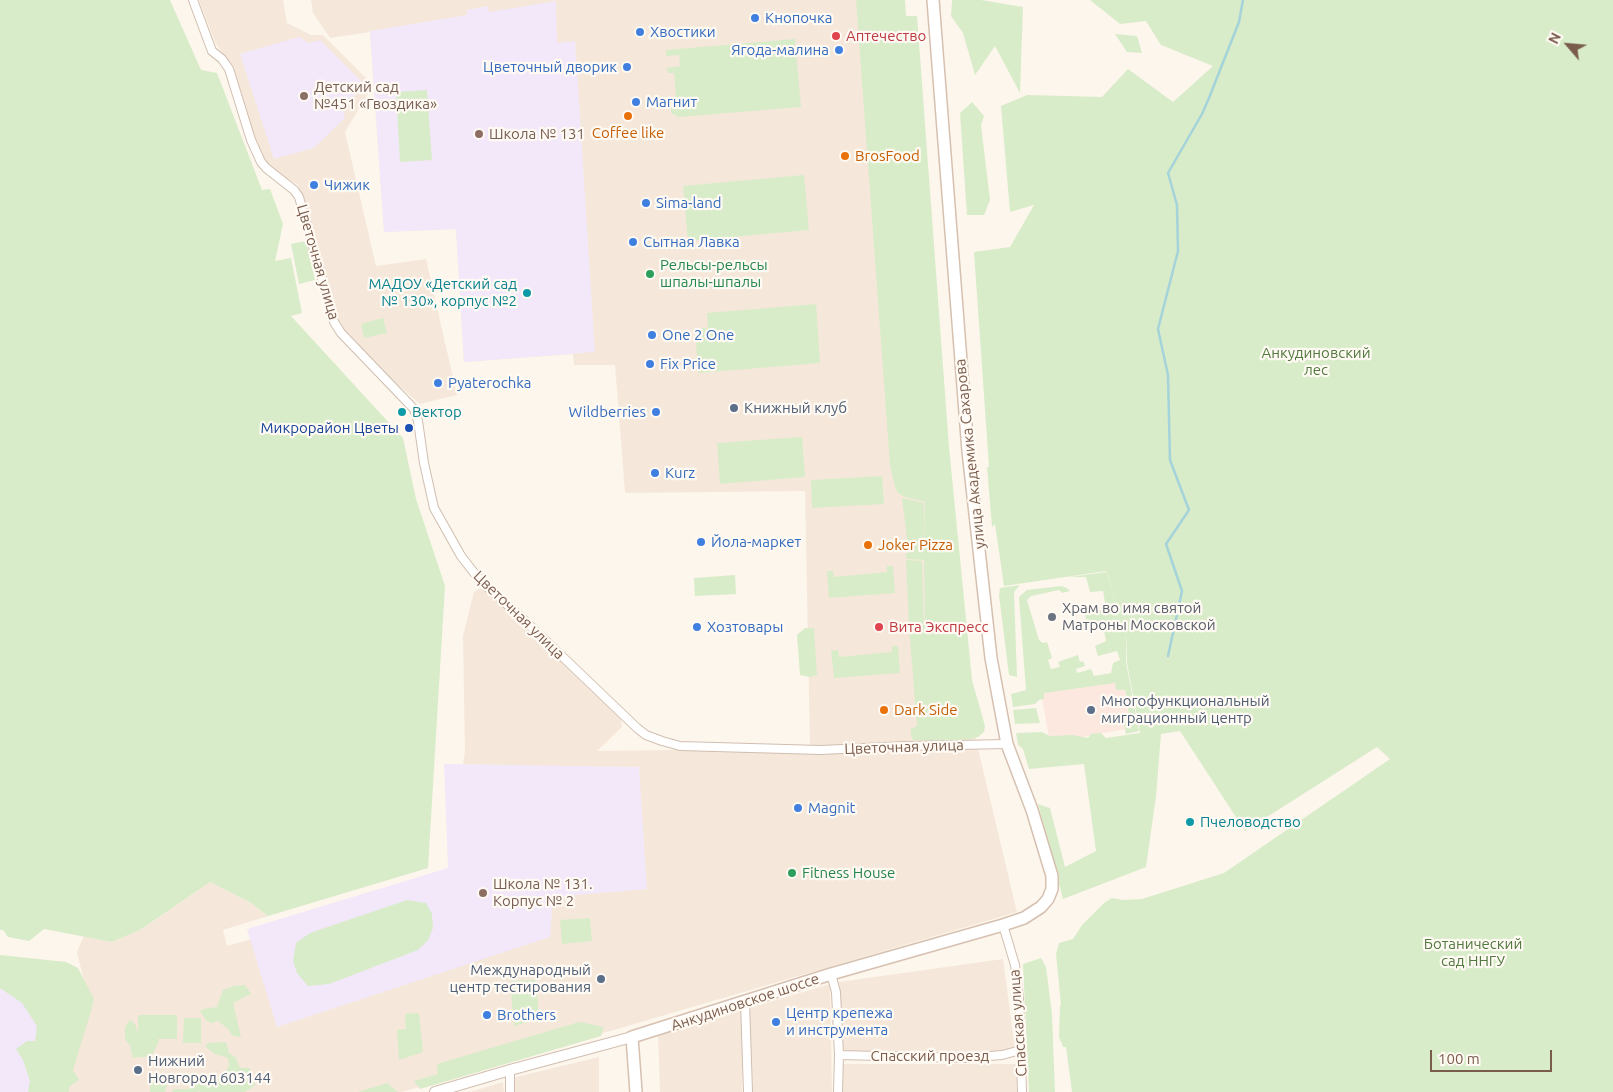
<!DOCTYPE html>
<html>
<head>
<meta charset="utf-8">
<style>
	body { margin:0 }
	#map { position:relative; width:1613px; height:1092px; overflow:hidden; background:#fdf6ec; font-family:Ubuntu,sans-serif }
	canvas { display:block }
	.north { position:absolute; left:1543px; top:20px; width:50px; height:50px; -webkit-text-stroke:4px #fffaf3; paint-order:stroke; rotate:297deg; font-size:14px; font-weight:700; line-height:20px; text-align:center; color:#7a5c4d }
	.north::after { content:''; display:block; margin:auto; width:18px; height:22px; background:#7a5c4d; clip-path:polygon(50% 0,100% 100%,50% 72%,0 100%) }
	.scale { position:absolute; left:1430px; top:1050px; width:122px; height:22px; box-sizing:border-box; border:2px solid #7a5c4d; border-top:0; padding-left:6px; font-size:15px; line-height:18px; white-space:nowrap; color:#7a5c4d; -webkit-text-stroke:4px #fffaf3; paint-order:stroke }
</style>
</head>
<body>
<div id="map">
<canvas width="1613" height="1092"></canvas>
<div class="north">N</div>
<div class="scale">100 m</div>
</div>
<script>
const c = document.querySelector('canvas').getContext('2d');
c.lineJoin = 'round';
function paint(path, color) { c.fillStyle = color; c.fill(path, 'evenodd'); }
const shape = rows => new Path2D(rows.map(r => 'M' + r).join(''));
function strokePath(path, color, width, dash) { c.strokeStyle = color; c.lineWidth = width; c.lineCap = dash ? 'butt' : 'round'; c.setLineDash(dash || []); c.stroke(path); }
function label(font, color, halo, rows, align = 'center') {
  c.font = font + ' Ubuntu,sans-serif'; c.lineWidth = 4.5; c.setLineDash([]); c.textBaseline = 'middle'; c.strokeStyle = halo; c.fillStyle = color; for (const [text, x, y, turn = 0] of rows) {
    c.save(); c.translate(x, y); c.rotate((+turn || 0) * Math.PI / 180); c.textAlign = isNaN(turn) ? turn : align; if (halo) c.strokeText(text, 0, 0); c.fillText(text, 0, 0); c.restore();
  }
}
paint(shape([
	[199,0,283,0,287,23,311,35,323,35,373,85,345,132,376,266,426,259,457,395,420,404,382,371,341,327,336,314,298,185,269,167,261,157,229,64,215,42],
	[311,0,899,0,974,732,1017,912,402,1092,63,1092,89,1002,77,952,84,936,112,942,140,930,210,882,251,903,268,916,223,930,227,946,442,884,448,868,465,751,463,636,474,592,482,587,621,719,622,727,597,751,810,748,805,491,625,493,615,365,574,365,573,354,464,362,456,229,384,232,370,32,330,38,313,13],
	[1003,959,1016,1056,839,1055,839,982],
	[830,984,832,1092,753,1092,749,1008],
	[737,1009,741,1011,742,1015,742,1092,660,1092,658,1034],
	[599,1057,599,1092,512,1092,512,1078],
	[839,1064,1016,1064,1017,1092,840,1092],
	[503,1082,504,1092,470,1092]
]), '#f5e8da');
paint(shape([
	[1122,678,1131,728,1050,743,1041,693]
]), '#fde8e0');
paint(shape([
	[556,1,557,43,575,41,595,352,464,362,456,229,384,232,370,31,467,15,467,10,488,6,489,12],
	[299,37,309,43,320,40,365,85,343,107,345,118,314,148,274,159,240,54],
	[444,764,639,767,647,889,553,897,550,937,277,1027,247,929,448,868],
	[0,958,70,965,63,1092,0,1092]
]), '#f3e8fa');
paint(shape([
	[0,0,170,0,201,70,217,73,262,190,270,189,283,224,275,261,291,258,302,313,291,316,403,438,416,499,445,586,428,868,268,916,251,903,210,882,140,930,112,942,44,929,29,941,8,937,3,930,0,930],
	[856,0,905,0,906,16,917,16,949,447,972,680,985,726,984,732,978,737,971,739,938,741,913,740,911,736,911,729,917,726,909,626,925,625,924,560,906,559,906,553,909,553,902,498,924,503,924,555,925,502,905,497,898,493,895,487,890,465],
	[952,0,981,0,1023,7,1020,93,995,46,975,75,963,33,951,16],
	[1090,0,1613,0,1613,1092,1072,1092,1066,1047,1063,1047,1059,1037,1060,1005,1061,1005,1056,954,1059,943,1073,939,1082,925,1104,903,1112,898,1122,900,1142,899,1224,873,1390,759,1377,747,1245,831,1180,731,1161,734,1156,796,1146,867,1063,899,1038,804,1050,808,1065,867,1096,851,1084,764,1029,769,1023,749,1030,748,1023,749,1018,745,1016,733,1042,732,1050,736,1073,735,1088,738,1091,734,1101,733,1106,738,1140,733,1127,663,1126,629,1106,571,1004,586,995,524,992,527,987,467,989,467,974,252,1010,247,1034,205,1010,212,1001,106,1027,95,1102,97,1128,69,1173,102,1213,66,1161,45,1146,21,1120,24],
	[1115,34,1137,36,1142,53,1127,52],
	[795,39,801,107,679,117,671,113,671,107,677,106,674,73,668,73,667,68,680,66,679,55,666,56,666,50],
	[427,90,432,160,400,162,396,92],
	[972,102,984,116,981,125,990,200,984,215,967,215,960,113],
	[804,175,809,230,688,241,683,186],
	[306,241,315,280,299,284,291,244],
	[816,304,820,363,698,373,695,329,708,328,707,313],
	[383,318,387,333,364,338,361,324],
	[802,437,805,477,720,484,717,443],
	[882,476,884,504,812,508,811,480],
	[906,560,922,561,924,624,909,625],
	[887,566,893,566,895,593,829,598,827,571,833,571,834,577,887,572],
	[1106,572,1126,629,1126,662,1139,731,1126,734,1123,718,1129,716,1125,690,1116,690,1115,683,1044,693,1044,699,1039,700,1035,704,1013,707,1011,694,1026,690,1019,598,1021,595,1027,590,1061,586,1067,588,1070,591,1062,593,1059,590,1031,596,1027,600,1039,640,1043,643,1047,642,1052,658,1048,660,1051,669,1060,667,1058,662,1078,655,1080,662,1083,661,1085,666,1076,669,1077,673,1091,669,1094,676,1111,673,1113,663,1120,660,1117,651,1098,656,1095,646,1106,641,1103,626,1090,630,1083,609,1088,607,1089,612,1106,609,1103,591,1090,592,1086,577,1069,577],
	[735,575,736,594,695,596,694,578],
	[1020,585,1014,592,1017,677,1009,675,999,595,1000,588],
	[805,628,814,628,817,675,810,677,800,675,797,635],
	[892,646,898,646,900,673,834,678,831,651,838,650,839,657,892,652],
	[1036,708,1040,723,1015,724,1013,710],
	[407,900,426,903,432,914,433,928,428,940,418,950,329,984,308,986,297,973,293,961,296,943,310,933],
	[590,918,592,941,562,944,560,920],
	[0,955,66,962,78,968,94,999,91,1011,73,1070,79,1080,69,1087,69,1092,28,1092,30,1081,23,1060,16,1049,27,1041,35,1041,37,1026,22,1003,0,988],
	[1041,958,1046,967,1052,1014,1055,1092,1029,1092,1023,964],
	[536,980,539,1019,514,1026,510,981],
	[245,985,251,994,233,1003,241,1037,233,1036,227,1028,218,1021,211,1023,206,1020,200,1011,204,1009,217,1007,223,990,234,986],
	[419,1013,423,1052,399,1060,397,1030,406,1029,405,1014],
	[138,1015,177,1015,177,1039,158,1039,159,1041,152,1056,133,1058,130,1046,125,1039,125,1027,130,1020,135,1024,138,1033],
	[184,1018,201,1018,201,1043,183,1043],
	[579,1022,604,1027,601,1036,420,1089,414,1081,438,1074,437,1064],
	[226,1042,229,1053,236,1058,240,1068,250,1068,255,1085,245,1092,200,1092,200,1091,197,1092,172,1092,174,1089,189,1089,203,1079,221,1079,229,1066,228,1058,213,1053,205,1046,208,1043],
	[157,1079,168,1082,165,1092,150,1092,150,1082],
	[387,1083,398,1092,358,1092]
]), '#d8ecc9');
strokePath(shape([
	[1168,656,1182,591,1166,544,1189,510,1170,460,1168,375,1158,329,1178,251,1177,205,1168,173,1202,114,1209,98,1239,22,1243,0]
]), '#a5d3da', 2.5);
const minor = shape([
	[193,0,212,51,222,59,229,69,251,140,261,162,266,168,294,190,299,197,334,322,341,333,414,409,418,421,424,463,434,508,461,556,475,574,486,586,520,616,637,728,646,735,662,741,680,746,821,750,906,746,1007,744],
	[1003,925,1015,965,1019,998,1022,1092],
	[831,974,836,992,839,1055,838,1092],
	[745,1001,748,1092],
	[839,1055,965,1058,1002,1055,1021,1050],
	[510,1070,510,1092]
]);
const tertiary = shape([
	[435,1092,510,1070,632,1037]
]);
const secondary = shape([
	[636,1092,632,1037,831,974,1003,925,1024,918,1041,907,1048,899,1052,889,1052,876,1032,810,1007,744,991,658,968,451,933,0]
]);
strokePath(minor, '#d1beb0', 10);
strokePath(tertiary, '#d1beb0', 12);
strokePath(secondary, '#d6c0b0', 14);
strokePath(minor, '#fff', 8);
strokePath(tertiary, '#fff', 10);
strokePath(secondary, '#fff', 11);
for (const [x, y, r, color] of [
	[755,18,5,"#3f7fe0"],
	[640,32,5,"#3f7fe0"],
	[836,36,5,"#e0444e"],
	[839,50,5,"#3f7fe0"],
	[627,67,5,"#3f7fe0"],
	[304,96,5,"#8d6e63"],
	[636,102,5,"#3f7fe0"],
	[628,116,5,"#e8710a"],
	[479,134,5,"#8d6e63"],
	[845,156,5,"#e8710a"],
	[314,185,5,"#3f7fe0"],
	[646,203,5,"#3f7fe0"],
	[633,242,5,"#3f7fe0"],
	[650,274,5,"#2e9e5b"],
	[527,293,5,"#0f9aa8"],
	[652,335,5,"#3f7fe0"],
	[650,364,5,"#3f7fe0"],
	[438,383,5,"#3f7fe0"],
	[734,408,5,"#5c6f8a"],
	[402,412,5,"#0f9aa8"],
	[656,412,5,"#3f7fe0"],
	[409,428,5,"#1a4fb4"],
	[655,473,5,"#3f7fe0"],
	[701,542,5,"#3f7fe0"],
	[868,545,5,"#e8710a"],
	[1052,617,5,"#6b7280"],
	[697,627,5,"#3f7fe0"],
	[879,627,5,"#e0444e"],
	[884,710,5,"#e8710a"],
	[1091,710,5,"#5c6f8a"],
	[798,808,5,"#3f7fe0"],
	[1190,822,5,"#0f9aa8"],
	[792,873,5,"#2e9e5b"],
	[483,893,5,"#8d6e63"],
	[601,979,5,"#5c6f8a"],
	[487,1015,5,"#3f7fe0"],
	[776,1022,5,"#3f7fe0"],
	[138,1070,5,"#5c6f8a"]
]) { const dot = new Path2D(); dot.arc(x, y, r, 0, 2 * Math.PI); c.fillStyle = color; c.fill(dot); strokePath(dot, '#fffaf3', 2); }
label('15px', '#366cbe', '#fffaf3', [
	["Кнопочка",765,18],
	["Хвостики",650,32],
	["Ягода-малина",829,50,"right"],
	["Цветочный дворик",617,67,"right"],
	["Магнит",646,102],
	["Чижик",324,185],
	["Sima-land",656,203],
	["Сытная Лавка",643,242],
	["One 2 One",662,335],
	["Fix Price",660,364],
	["Pyaterochka",448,383],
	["Wildberries",646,412,"right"],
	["Kurz",665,473],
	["Йола-маркет",711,542],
	["Хозтовары",707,627],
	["Magnit",808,808],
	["Центр крепежа",786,1013],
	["и инструмента",786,1030],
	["Brothers",497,1015]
], 'left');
label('15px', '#be3a42', '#fffaf3', [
	["Аптечество",846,36],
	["Вита Экспресс",889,627]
], 'left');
label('15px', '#785e54', '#fffaf3', [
	["Детский сад",314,87],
	["№451 «Гвоздика»",314,104],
	["Школа № 131",489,134],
	["Школа № 131.",493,884],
	["Корпус № 2",493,901]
], 'left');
label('15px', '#c56008', '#fffaf3', [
	["Coffee like",628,133,"center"],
	["BrosFood",855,156],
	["Joker Pizza",878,545],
	["Dark Side",894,710]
], 'left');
label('15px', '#7a5c4d', '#fffaf3', [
	["Цветочная улица",318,262,74],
	["улица Академика Сахарова",970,454,-96],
	["Цветочная улица",519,615,44],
	["Цветочная улица",904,747,-2],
	["Анкудиновское шоссе",745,1002,-18],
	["Спасская улица",1018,1023,-94],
	["Спасский проезд",930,1056]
]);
label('15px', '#27864d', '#fffaf3', [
	["Рельсы-рельсы",660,265],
	["шпалы-шпалы",660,282],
	["Fitness House",802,873]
], 'left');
label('15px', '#0d838f', '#fffaf3', [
	["МАДОУ «Детский сад",517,284,"right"],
	["№ 130», корпус №2",517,301,"right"],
	["Вектор",412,412],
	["Пчеловодство",1200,822]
], 'left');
label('15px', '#537a41', '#fffaf3', [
	["Анкудиновский",1316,353],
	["лес",1316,370],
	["Ботанический",1473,944],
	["сад ННГУ",1473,961]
]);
label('15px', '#4e5e75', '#fffaf3', [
	["Книжный клуб",744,408],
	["Многофункциональный",1101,701],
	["миграционный центр",1101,718],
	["Международный",591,970,"right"],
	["центр тестирования",591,987,"right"],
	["Нижний",148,1061],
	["Новгород 603144",148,1078]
], 'left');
label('15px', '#164399', '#fffaf3', [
	["Микрорайон Цветы",399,428]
], 'right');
label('15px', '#5b616d', '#fffaf3', [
	["Храм во имя святой",1062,608],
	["Матроны Московской",1062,625]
], 'left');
</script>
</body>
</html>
